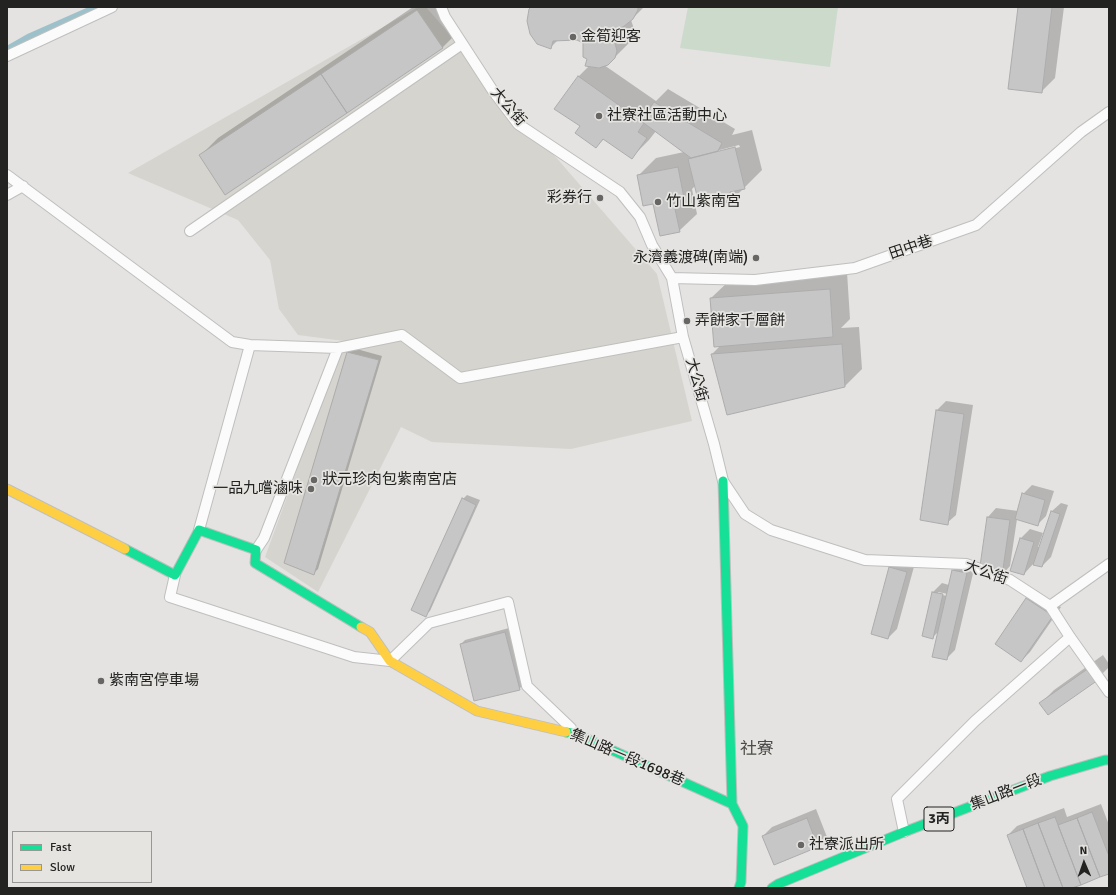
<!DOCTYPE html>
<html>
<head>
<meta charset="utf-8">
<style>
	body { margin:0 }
	#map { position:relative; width:1116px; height:895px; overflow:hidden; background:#e4e3e2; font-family:Signika,sans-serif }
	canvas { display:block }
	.frame { position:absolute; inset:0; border:8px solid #232322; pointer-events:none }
	.legend { position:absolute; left:12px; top:831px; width:140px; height:52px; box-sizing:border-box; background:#e5e4e1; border:1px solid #979795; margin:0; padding:5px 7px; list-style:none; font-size:12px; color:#232322 }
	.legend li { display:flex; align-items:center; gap:8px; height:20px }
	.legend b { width:20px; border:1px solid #979795 }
	.north { position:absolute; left:1064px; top:843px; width:40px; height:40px; -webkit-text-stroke:3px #e5e4e1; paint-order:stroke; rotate:358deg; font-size:11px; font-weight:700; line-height:16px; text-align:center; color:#232322 }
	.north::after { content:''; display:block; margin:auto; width:14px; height:18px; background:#232322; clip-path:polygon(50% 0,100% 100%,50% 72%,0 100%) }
</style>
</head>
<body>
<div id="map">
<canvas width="1116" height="895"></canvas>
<div class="frame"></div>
<ul class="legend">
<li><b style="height:5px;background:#16e098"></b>Fast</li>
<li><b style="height:5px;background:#ffcf43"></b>Slow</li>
</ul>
<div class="north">N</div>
</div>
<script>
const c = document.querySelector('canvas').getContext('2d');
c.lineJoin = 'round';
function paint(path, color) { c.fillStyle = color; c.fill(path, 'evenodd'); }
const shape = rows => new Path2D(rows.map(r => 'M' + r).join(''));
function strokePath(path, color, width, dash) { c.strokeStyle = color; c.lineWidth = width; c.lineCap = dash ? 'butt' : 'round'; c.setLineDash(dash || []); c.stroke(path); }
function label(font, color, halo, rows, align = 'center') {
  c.font = font + ' Signika,"Noto Sans TC",sans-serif'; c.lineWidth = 3.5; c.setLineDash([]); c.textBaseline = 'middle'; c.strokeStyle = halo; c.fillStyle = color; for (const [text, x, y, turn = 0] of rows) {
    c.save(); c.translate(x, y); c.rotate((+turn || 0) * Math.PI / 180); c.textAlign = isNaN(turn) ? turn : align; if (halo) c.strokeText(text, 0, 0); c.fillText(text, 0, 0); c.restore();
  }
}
paint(shape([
	[418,7,426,7,657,274,692,421,571,449,432,442,401,427,318,592,265,557,344,341,298,335,279,309,270,260,238,220,128,173]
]), '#d6d4ce');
paint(shape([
	[688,7,838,7,830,67,680,48]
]), '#ccdacb');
paint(shape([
	[413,7,444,7,460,30,442,48,200,156,218,138],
	[532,7,644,7,631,20,635,32,632,40,614,58,604,65,656,101,668,89,735,129,732,135,752,130,762,170,732,200,714,195,695,186,692,189,697,214,679,231,654,203,638,176,656,158,684,152,656,131,649,140,631,158,604,139,596,146,581,126,578,77,589,66,589,58,584,43,577,39,558,40,550,48],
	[739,145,740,147,708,155,708,153],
	[1019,7,1064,7,1055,78,1041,92],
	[847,272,850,319,841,328,859,327,862,369,844,387,728,414,712,354,721,345,711,298,729,281],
	[353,348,382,356,318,569,314,573,285,563,348,352],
	[946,401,973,405,956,515,947,523,921,519,937,410],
	[1032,485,1054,491,1046,516,1037,525,1017,519,1010,566,1002,575,980,572,988,517,996,508,1018,511,1023,494],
	[467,495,480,500,430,611,425,615,463,499],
	[1061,503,1068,505,1051,557,1042,566,1033,564,1024,574,1011,570,1021,538,1030,529,1043,533,1038,547,1040,547,1052,511],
	[899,559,915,563,897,629,888,638,890,568],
	[962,562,975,565,955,650,946,659,939,631,932,638,923,636,933,592,942,583,949,585,953,570],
	[938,592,948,594,947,596,938,594],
	[1036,590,1061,607,1030,652,1021,661,996,643,1027,599],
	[509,628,523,685,519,689,461,644,465,640],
	[1103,655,1109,664,1109,667,1097,679,1041,703,1054,690],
	[1101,804,1109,825,1109,873,1069,888,1028,888,1008,835,1017,826,1064,808,1067,817],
	[816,809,827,837,818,846,774,863,763,836,772,827]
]), '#0003');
strokePath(shape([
	[7,49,28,37,96,7]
]), '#9dc1ca', 6);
const building = shape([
	[531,7,638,7,638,10,633,19,623,27,616,29,613,35,617,51,615,58,608,65,599,68,585,66,587,59,583,57,583,43,577,40,553,41,551,49,537,44,530,34,527,21,529,9,531,7],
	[1018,7,1052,7,1042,93,1008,89,1018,7],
	[417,10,443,48,347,113,321,74,417,10],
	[321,74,347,113,225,195,199,155,321,74],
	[578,76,644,123,638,132,647,138,632,159,603,139,596,148,575,133,580,126,554,109,578,76],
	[654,102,722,143,718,151,691,158,641,121,654,102],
	[735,147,745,189,730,192,732,201,716,205,714,196,698,200,688,159,735,147],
	[678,167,684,198,673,200,680,232,660,236,653,204,643,206,637,175,678,167],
	[830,289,833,337,714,347,710,298,830,289],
	[842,344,845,387,727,415,711,354,842,344],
	[347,352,379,360,314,575,284,563,347,352],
	[936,410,964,414,948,525,920,520,936,410],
	[1022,493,1045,500,1038,526,1015,519,1022,493],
	[462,498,476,505,426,617,411,610,462,498],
	[1051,511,1060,514,1042,567,1033,565,1051,511],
	[987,517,1010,520,1002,576,979,573,987,517],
	[1020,538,1034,542,1024,575,1010,571,1020,538],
	[889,567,907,572,888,639,871,634,889,567],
	[952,570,967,573,947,660,932,657,952,570],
	[932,592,943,594,933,639,922,636,932,592],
	[1026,598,1053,616,1021,662,995,644,1026,598],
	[505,632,520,690,474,701,460,644,505,632],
	[1089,668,1098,680,1048,715,1039,703,1089,668],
	[1092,812,1109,856,1109,874,1100,877,1077,818,1092,812],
	[1055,817,1081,885,1072,888,1063,888,1038,823,1055,817],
	[807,818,818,847,774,865,762,836,807,818],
	[1077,818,1100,877,1081,885,1058,825,1077,818],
	[1038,823,1063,888,1045,888,1023,829,1038,823],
	[1023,829,1045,888,1027,888,1007,835,1023,829]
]);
paint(building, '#c7c6c6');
strokePath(building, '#adacac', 1);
const lane = shape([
	[441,7,445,17,493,91,518,124,620,192,640,217,652,245,672,278,683,337,714,444,723,481,745,514,771,530,865,560,966,564,1010,580,1050,606,1070,637,1109,692],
	[7,56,112,7],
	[7,175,232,342,250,345,338,348,402,335,460,378,683,337],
	[7,195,23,186],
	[190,231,462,44],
	[672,278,755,280,855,268,976,225,1081,132,1109,112],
	[199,530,250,345],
	[256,550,264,538,338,348],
	[175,575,170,597,354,657,390,661,429,623,508,602,527,686,571,728],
	[1050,606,1109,564],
	[904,832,897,799,975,721,1070,637]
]);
const fast = shape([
	[723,481,732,804],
	[125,549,175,575,199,530,256,550,255,563,361,627],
	[566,732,576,734,732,804,743,826,741,882,739,888],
	[772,888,778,884,904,832,1050,776,1105,760,1109,760]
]);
const slow = shape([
	[7,489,125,549],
	[361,627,370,632,390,661,477,711,566,732]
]);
strokePath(lane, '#bfbfbe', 12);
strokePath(fast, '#bfbfbe', 11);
strokePath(slow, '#bfbfbe', 11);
strokePath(lane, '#fbfbfb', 10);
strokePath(fast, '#16e098', 9);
strokePath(slow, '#ffcf43', 9);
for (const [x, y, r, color] of [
	[573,37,4,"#676665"],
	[599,116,4,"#676665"],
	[600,198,4,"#676665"],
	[658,202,4,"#676665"],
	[756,258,4,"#676665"],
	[687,321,4,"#676665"],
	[314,480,4,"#676665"],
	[311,489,4,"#676665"],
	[101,681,4,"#676665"],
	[801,845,4,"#676665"]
]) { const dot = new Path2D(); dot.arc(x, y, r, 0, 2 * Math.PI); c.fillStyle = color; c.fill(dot); strokePath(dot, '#e5e4e1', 1.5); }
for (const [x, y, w] of [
	[939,819,30]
]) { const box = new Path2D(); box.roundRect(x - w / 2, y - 12, w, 24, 3); c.fillStyle = '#e5e4e1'; c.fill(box); strokePath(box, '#232322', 1); }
label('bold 14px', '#232322', null, [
	["3丙",939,819]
]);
label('15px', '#232322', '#e5e4e1', [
	["金筍迎客",581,37],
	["社寮社區活動中心",607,116],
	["彩券行",592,198,"right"],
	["竹山紫南宮",666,202],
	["永濟義渡碑(南端)",748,258,"right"],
	["弄餅家千層餅",695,321],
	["狀元珍肉包紫南宮店",322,480],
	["一品九嚐滷味",303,489,"right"],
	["紫南宮停車場",109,681],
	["社寮派出所",809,845]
], 'left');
label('15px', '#232322', '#e5e4e1', [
	["大公街",508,107,49],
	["田中巷",911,248,-19],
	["大公街",696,380,74],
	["大公街",986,573,19],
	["集山路一段1698巷",627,758,23],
	["集山路一段",1006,793,-21]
]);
label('17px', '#4c4b49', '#e5e4e1', [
	["社寮",757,750]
]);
</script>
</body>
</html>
